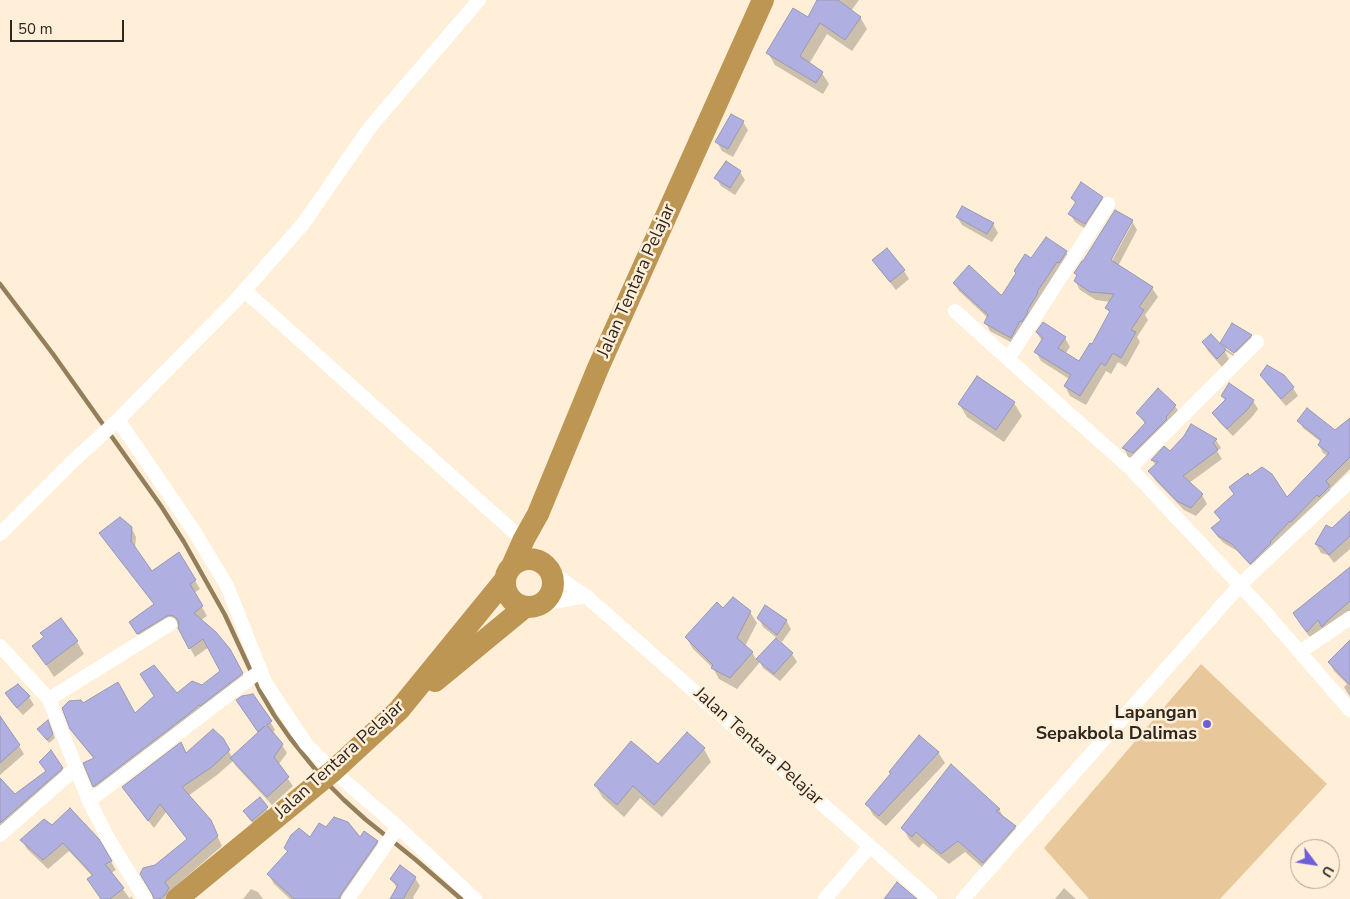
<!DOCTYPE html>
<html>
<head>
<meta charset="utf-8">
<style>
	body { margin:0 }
	#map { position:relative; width:1350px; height:899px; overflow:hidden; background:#ffefd8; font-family:"Nunito Sans",sans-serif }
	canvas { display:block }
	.north { position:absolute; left:1290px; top:839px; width:50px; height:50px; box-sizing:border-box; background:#ffefd8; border:1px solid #ab9f8e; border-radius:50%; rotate:121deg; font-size:14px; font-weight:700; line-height:20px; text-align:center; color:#2d271f }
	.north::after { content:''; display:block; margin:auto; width:18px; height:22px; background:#6e5fd9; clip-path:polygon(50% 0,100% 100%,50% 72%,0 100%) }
	.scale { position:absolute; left:10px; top:20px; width:114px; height:22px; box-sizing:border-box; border:2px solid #2d271f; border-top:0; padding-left:6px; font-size:15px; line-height:18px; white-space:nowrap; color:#2d271f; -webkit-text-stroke:4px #ffefd8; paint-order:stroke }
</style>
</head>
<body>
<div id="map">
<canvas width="1350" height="899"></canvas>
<div class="north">U</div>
<div class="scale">50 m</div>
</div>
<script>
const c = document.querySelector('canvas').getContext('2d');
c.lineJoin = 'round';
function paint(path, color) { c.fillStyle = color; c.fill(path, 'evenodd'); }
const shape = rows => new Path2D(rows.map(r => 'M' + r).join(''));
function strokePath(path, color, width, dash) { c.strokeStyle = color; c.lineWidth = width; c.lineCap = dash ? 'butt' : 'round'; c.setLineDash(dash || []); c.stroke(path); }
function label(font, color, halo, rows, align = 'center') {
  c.font = font + ' "Nunito Sans",sans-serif'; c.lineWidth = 5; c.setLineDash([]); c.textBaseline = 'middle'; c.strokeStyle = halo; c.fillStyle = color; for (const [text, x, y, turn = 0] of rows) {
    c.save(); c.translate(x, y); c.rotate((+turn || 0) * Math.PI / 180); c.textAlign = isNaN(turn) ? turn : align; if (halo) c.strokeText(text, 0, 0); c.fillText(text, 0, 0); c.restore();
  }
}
paint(shape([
	[1201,664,1327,784,1220,899,1089,899,1044,848]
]), '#e8c89a');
paint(shape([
	[819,0,859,0,851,11,860,17,867,29,852,51,827,34,809,64,822,73,829,84,823,94,775,65,768,53,809,19],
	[743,122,748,130,733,157,722,151,717,142],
	[740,172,745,180,735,195,721,186,716,178],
	[1072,198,1102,198,1107,206,1090,232,1075,222,1070,214,1076,204],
	[957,217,993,224,998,233,992,242,962,225],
	[1132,221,1137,230,1118,266,1152,288,1158,297,1145,315,1148,320,1137,337,1140,342,1126,367,1118,362,1111,374,1106,371,1086,405,1070,396,1065,386,1069,379,1041,361,1036,352,1042,342,1037,332,1065,338,1070,347,1065,354,1079,363,1092,346,1110,314,1107,308,1111,302,1096,300,1080,290,1075,281,1078,277,1075,273],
	[1129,224,1132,224,1109,266,1107,264],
	[1066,252,1071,260,1016,345,990,331,986,323,988,318,959,291,954,283,1000,296,1003,296,1032,260],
	[874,261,904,271,909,279,896,290,879,269],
	[1251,336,1256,344,1239,360,1224,350,1229,359,1222,367,1208,351,1203,343,1225,349,1221,343],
	[1226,346,1240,355,1238,357,1226,349],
	[1262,375,1293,388,1298,396,1286,406,1267,384],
	[1222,396,1253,401,1258,409,1252,417,1233,436,1219,422,1214,414,1226,402],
	[1014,403,1022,416,1004,442,967,417,959,404],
	[1175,406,1180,414,1138,460,1128,457,1124,448,1146,425,1137,413],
	[1299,421,1335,432,1350,423,1350,469,1330,489,1333,494,1255,570,1237,551,1224,543,1217,536,1213,528,1221,521,1216,512,1235,495,1249,477,1286,499,1328,456,1323,453,1319,445,1321,442,1303,428],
	[1216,440,1221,448,1217,451,1222,459,1189,483,1202,495,1207,504,1196,516,1184,510,1155,480,1150,472,1156,466,1152,460,1170,453],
	[1350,513,1350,549,1334,563,1328,555,1321,553,1316,544],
	[131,527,136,537,135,549,151,572,179,554,200,589,194,593,207,616,201,620,229,650,247,682,99,795,94,786,85,763,94,759,77,738,71,729,83,705,135,715,155,696,176,695,203,686,221,671,209,647,195,657,179,628,180,625,175,624,143,642,136,631,155,605,106,542,101,534],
	[1350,569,1350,614,1327,634,1323,628,1313,639,1308,635,1299,622],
	[723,610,750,612,757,623,745,646,752,652,757,661,776,640,792,654,797,662,780,681,763,668,760,662,737,689,719,679,713,668,693,649,686,637],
	[759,618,786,620,791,629,782,642,763,627],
	[45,638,77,642,84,654,54,677,34,646],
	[1350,641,1350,697,1344,687,1347,684,1334,671,1329,662],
	[6,694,29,697,34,705,23,715,11,702],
	[242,709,270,721,275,730,272,733,282,745,287,753,278,765,293,786,272,805,236,766,233,761,217,775,188,796,210,821,222,846,170,891,173,899,155,899,155,866,188,840,166,812,154,828,129,796,124,787,186,754,222,739,232,757,259,733],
	[0,725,19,746,24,754,0,775],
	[49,725,55,738,49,743,39,730],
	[704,749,711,762,662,817,640,798,624,817,603,798,595,785,658,766],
	[938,752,945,763,886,826,873,815,867,804],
	[40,762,62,769,67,778,0,838,0,780,15,796,47,772],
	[260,799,272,817,257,828,249,819,244,811],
	[999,809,1004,818,1015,827,1022,838,990,874,965,852,949,864,923,843,919,848,909,839,903,828],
	[52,827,98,840,116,870,111,873,130,899,131,896,133,899,101,899,93,877,69,851,48,869,27,849,22,840],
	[326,828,360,839,377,842,382,851,349,899,290,899,274,884,269,875,288,853,285,848,311,839],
	[415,878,420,886,413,897,414,899,391,899,397,888,391,879],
	[1064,888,1076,899,1055,899],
	[251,889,258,892,263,899,243,899]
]), '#0003');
strokePath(shape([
	[0,284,53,354,161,506,184,542,225,615,260,691,274,715,290,738,319,774],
	[327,783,344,800,365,819,416,860,461,899]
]), '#957e5a', 4.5);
const building = shape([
	[817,0,838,0,861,17,845,40,820,23,800,56,823,72,816,83,766,53,793,8,808,17,817,0],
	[731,114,744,121,728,149,715,142,731,114],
	[726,161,741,171,730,188,714,178,726,161],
	[1081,182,1103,197,1085,224,1068,214,1076,202,1071,198,1081,182],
	[962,206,994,223,987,234,956,217,962,206],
	[1115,210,1133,220,1111,260,1153,287,1139,307,1144,310,1131,330,1136,332,1121,358,1113,353,1105,366,1101,363,1080,396,1064,386,1071,375,1034,352,1043,338,1036,332,1043,322,1066,337,1058,348,1079,361,1090,343,1092,344,1110,311,1105,308,1114,294,1090,292,1074,281,1077,275,1074,273,1082,261,1083,261,1115,210],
	[1046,237,1067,251,1059,263,1057,262,1037,292,1038,293,1027,311,1028,312,1022,322,1020,321,1011,338,984,323,988,315,953,283,969,265,1001,295,1002,295,1016,273,1014,271,1025,254,1031,258,1046,237],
	[887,248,905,270,890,282,872,260,887,248],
	[1232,323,1252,335,1234,353,1220,343,1232,323],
	[1211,334,1226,350,1217,359,1202,342,1211,334],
	[1267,365,1284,375,1294,387,1281,399,1260,375,1267,365],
	[977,376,1015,402,996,430,958,404,977,376],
	[1229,383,1254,400,1248,409,1227,429,1212,413,1226,399,1221,396,1229,383],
	[1158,388,1176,405,1166,417,1167,419,1133,453,1122,448,1146,422,1136,413,1158,388],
	[1307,408,1335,430,1350,418,1350,457,1326,481,1330,486,1319,497,1317,495,1291,522,1290,521,1270,542,1271,543,1250,564,1232,544,1218,536,1211,528,1221,520,1214,512,1234,494,1229,487,1248,473,1249,476,1262,467,1272,474,1287,497,1329,453,1318,445,1321,440,1297,421,1307,408],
	[1191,424,1217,439,1213,443,1218,450,1183,476,1203,494,1191,508,1177,501,1148,471,1158,462,1151,460,1164,446,1170,451,1184,436,1191,424],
	[1350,511,1350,536,1329,555,1322,547,1315,544,1326,525,1332,528,1350,511],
	[120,517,132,527,131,541,152,571,179,552,196,580,190,584,203,606,194,613,216,632,230,649,243,673,200,706,199,705,190,713,93,787,83,763,94,758,70,729,62,708,69,701,81,700,83,703,118,682,135,713,154,696,140,674,154,665,177,693,192,681,202,685,220,671,203,639,189,649,178,628,179,624,178,620,174,616,169,615,165,617,137,634,129,622,154,604,99,533,120,517],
	[1350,567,1350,601,1327,621,1323,626,1322,627,1318,620,1307,632,1302,626,1293,613,1350,567],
	[733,597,751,611,737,638,753,652,730,678,711,668,713,665,685,637,717,602,723,608,733,597],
	[765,605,787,620,777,635,757,618,765,605],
	[61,618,78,641,46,665,32,646,44,637,40,633,61,618],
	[776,638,793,653,774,674,756,659,776,638],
	[1350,640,1350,685,1328,662,1350,640],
	[18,684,30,696,17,708,5,693,18,684],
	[253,694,272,721,267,725,283,744,274,757,289,777,267,797,230,758,265,726,258,732,236,700,242,696,253,694],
	[0,716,20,745,0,763,0,716],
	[48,720,53,734,47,740,37,729,48,720],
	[213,729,223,738,230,750,212,767,182,787,211,820,218,836,165,882,169,888,165,895,160,899,154,899,152,894,140,874,143,868,155,865,187,839,160,804,148,821,122,787,181,742,186,753,213,729],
	[687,732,705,748,654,805,633,786,617,805,594,785,631,741,658,764,687,732],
	[919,735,939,752,879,816,865,804,891,773,889,772,919,735],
	[51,750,63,768,0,823,0,778,15,794,46,771,39,762,51,750],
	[951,764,1000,809,996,811,1016,826,983,863,958,841,941,854,916,832,912,837,901,828,951,764],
	[260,797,268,807,252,821,243,811,260,797],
	[70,808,99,839,112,861,105,864,124,888,110,899,101,899,87,879,93,875,63,843,43,860,20,840,44,819,52,825,70,808],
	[334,817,348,822,360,837,364,831,378,841,341,894,339,899,294,899,267,874,288,851,284,848,291,835,299,828,310,837,319,823,326,827,334,817],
	[400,865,416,877,403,899,390,899,398,885,390,879,400,865],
	[897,882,917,899,884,899,897,882]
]);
paint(building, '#b0afe2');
strokePath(building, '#9898b0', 1);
strokePath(shape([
	[1108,204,1008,359,1130,468,1265,612,1350,710],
	[244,290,524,541],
	[955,311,1008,359],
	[118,420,194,531,227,586,266,684,306,744,333,771,398,827,475,899],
	[1130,468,1257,342],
	[0,534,71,463,118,420,236,300,303,224,371,126,479,0],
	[549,569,568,584,586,596,930,899],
	[541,604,586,596],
	[0,646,49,699,89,801,109,840,145,899],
	[1300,652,1350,618],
	[49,699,170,624],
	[89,801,260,671],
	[0,835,76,768],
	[348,899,398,827],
	[825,899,870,846],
	[963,899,1240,585,1350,481]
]), '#fff', 14);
strokePath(shape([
	'505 583a24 24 0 1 1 48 0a24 24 0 1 1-48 0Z',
	[513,564,524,539,538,514,598,368,763,0],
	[435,681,525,607],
	[177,899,333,771,399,710,505,580]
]), '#bc9652', 22);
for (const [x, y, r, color] of [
	[1207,724,5,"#6e5fd9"]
]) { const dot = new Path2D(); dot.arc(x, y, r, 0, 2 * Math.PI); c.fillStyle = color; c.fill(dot); strokePath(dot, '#ffefd8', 2); }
label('18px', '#2d271f', '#ffefd8', [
	["Jalan Tentara Pelajar",637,281,-66],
	["Jalan Tentara Pelajar",758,747,42],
	["Jalan Tentara Pelajar",340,760,-42]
]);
label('bold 18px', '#2d271f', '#ffefd8', [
	["Lapangan",1197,714],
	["Sepakbola Dalimas",1197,735]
], 'right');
</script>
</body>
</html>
